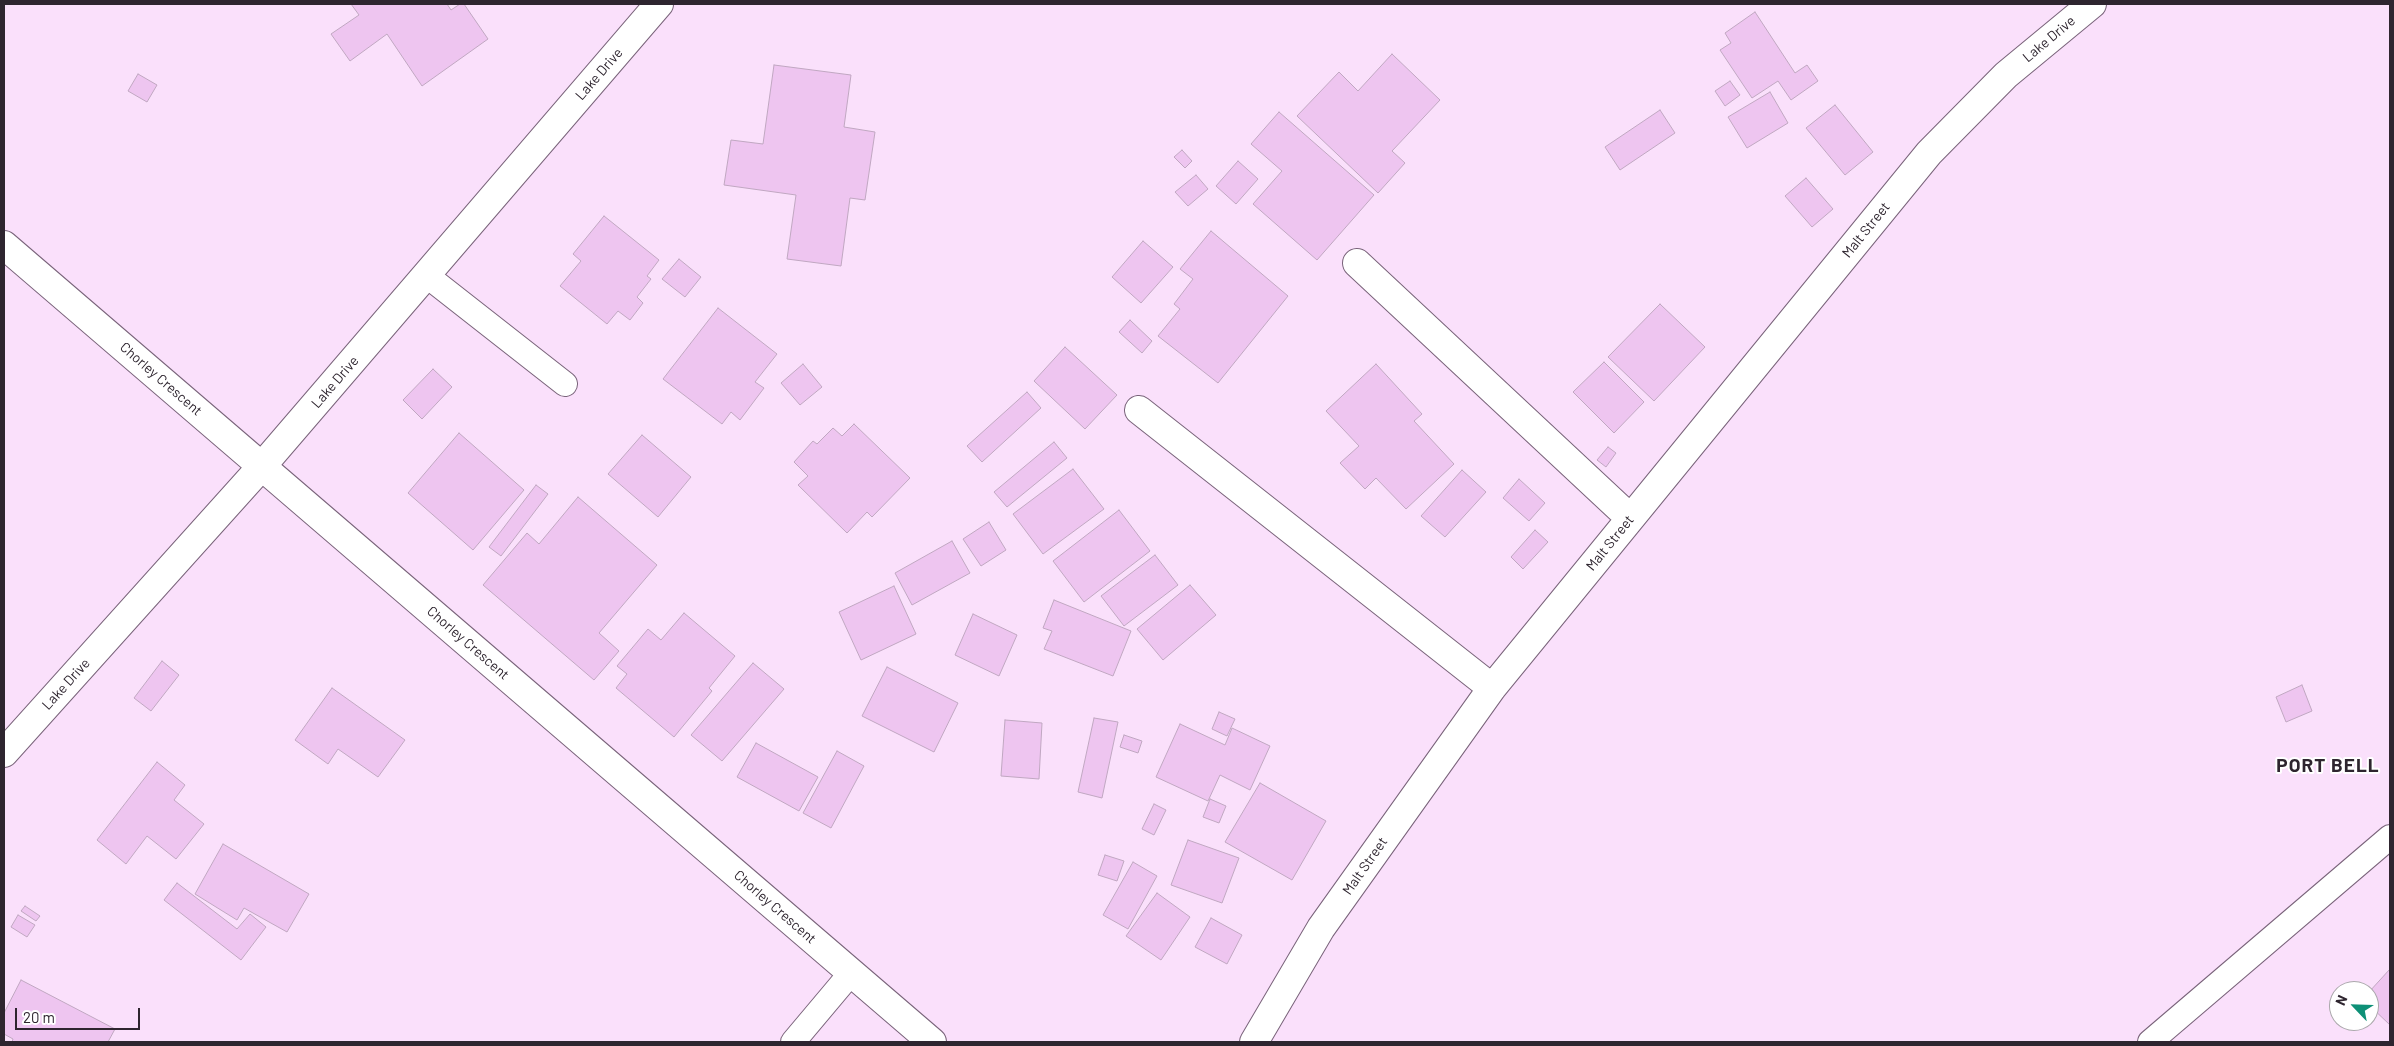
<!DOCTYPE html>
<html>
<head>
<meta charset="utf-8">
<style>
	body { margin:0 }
	#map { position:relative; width:2394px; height:1046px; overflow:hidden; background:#fae0fb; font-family:Barlow,sans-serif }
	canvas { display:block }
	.frame { position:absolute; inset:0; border:5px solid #2e252f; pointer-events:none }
	.north { position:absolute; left:2329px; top:981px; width:50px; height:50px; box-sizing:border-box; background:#fff; border:1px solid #aba8ac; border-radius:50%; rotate:294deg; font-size:14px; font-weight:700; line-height:20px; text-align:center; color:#2e252f }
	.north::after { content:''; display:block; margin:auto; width:18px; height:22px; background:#0e9077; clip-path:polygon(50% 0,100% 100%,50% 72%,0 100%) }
	.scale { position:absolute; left:15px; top:1008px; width:125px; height:22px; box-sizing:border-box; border:2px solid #2e252f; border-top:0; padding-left:6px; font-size:15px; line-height:18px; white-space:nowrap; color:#2e252f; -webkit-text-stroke:4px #fff; paint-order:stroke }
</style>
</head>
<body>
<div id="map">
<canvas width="2394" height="1046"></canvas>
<div class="frame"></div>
<div class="north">N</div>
<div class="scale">20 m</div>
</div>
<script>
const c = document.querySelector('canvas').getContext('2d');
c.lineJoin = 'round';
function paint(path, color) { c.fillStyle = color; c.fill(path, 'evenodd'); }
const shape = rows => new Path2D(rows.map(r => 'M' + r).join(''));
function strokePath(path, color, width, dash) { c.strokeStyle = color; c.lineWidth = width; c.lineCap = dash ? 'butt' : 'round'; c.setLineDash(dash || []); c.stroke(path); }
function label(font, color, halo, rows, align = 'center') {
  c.font = font + ' Barlow,sans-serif'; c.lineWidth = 4; c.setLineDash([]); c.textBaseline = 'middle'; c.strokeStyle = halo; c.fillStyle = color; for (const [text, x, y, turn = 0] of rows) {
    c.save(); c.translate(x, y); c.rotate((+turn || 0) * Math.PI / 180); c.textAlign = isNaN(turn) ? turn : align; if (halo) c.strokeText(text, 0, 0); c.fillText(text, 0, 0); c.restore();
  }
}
const building = shape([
	[351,4,447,4,451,10,460,4,464,4,488,39,422,86,387,34,350,61,331,34,359,15,351,4],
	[1755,12,1795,73,1807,65,1818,81,1791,100,1778,81,1752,98,1720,50,1731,43,1725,33,1755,12],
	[1392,54,1440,100,1392,151,1405,163,1378,193,1297,116,1339,72,1358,91,1392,54],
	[774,65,851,75,844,127,875,132,865,200,850,198,841,266,787,259,796,195,724,185,731,140,763,144,774,65],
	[138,74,157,85,147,102,128,91,138,74],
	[1730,81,1740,95,1725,106,1715,91,1730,81],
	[1770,92,1788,123,1747,148,1728,117,1770,92],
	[1835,105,1873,152,1845,175,1806,128,1835,105],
	[1660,110,1675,133,1620,170,1605,147,1660,110],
	[1279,112,1374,195,1317,260,1253,204,1282,171,1251,144,1279,112],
	[1182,150,1192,161,1185,168,1174,157,1182,150],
	[1238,161,1258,179,1236,204,1216,186,1238,161],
	[1196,175,1208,189,1188,206,1175,192,1196,175],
	[1806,178,1833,209,1812,227,1785,196,1806,178],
	[604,216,659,260,647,276,651,279,637,297,643,303,630,320,618,311,607,324,560,286,581,261,573,254,604,216],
	[1211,231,1288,296,1218,383,1158,336,1180,309,1174,304,1193,279,1180,269,1211,231],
	[1143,241,1173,267,1141,303,1112,277,1143,241],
	[679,259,701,277,685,297,662,279,679,259],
	[1660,304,1705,347,1654,401,1608,357,1660,304],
	[718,308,777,354,755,382,764,388,740,420,731,412,722,424,663,379,718,308],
	[1130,320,1152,341,1142,353,1119,332,1130,320],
	[1065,347,1117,395,1085,429,1034,381,1065,347],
	[1604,362,1644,402,1614,433,1573,392,1604,362],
	[803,364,822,387,800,405,781,383,803,364],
	[1376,364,1422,414,1414,421,1454,464,1406,509,1376,478,1365,489,1340,463,1359,446,1326,411,1376,364],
	[433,369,452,387,422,419,403,400,433,369],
	[1027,392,1041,408,982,462,967,446,1027,392],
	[854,424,910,478,872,517,867,512,847,533,798,485,808,476,794,462,813,441,817,444,833,428,842,436,854,424],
	[459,433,524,490,473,550,408,493,459,433],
	[642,435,691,477,658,517,608,474,642,435],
	[1054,442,1067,458,1007,507,994,492,1054,442],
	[1608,447,1616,453,1606,467,1597,460,1608,447],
	[1073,469,1104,509,1043,554,1013,514,1073,469],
	[1462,470,1486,492,1445,537,1421,516,1462,470],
	[1519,479,1545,503,1529,521,1503,498,1519,479],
	[536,485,548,494,501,556,489,547,536,485],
	[578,497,657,565,599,633,619,651,594,680,483,585,527,533,539,544,578,497],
	[1119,510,1150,551,1084,602,1053,561,1119,510],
	[989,522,1006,550,981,566,963,539,989,522],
	[1535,530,1548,542,1523,569,1511,557,1535,530],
	[952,541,970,573,912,605,895,573,952,541],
	[1155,555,1178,585,1124,626,1101,596,1155,555],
	[1190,585,1216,615,1163,660,1137,629,1190,585],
	[894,586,916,634,861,660,839,612,894,586],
	[1054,600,1131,631,1113,676,1044,649,1052,631,1043,628,1054,600],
	[684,613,735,656,709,688,712,691,674,737,616,688,627,674,617,666,648,629,661,640,684,613],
	[973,614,1017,635,999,676,955,655,973,614],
	[162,661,179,675,151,711,134,698,162,661],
	[753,663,784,689,722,761,691,735,753,663],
	[887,667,958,703,934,752,862,716,887,667],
	[2302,685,2312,711,2286,722,2276,697,2302,685],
	[332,688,405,740,378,777,338,749,328,764,295,740,332,688],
	[1219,712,1235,719,1227,736,1212,729,1219,712],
	[1094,718,1118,722,1102,798,1078,792,1094,718],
	[1005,720,1042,723,1039,779,1001,776,1005,720],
	[1180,724,1225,745,1232,728,1270,746,1250,790,1220,775,1208,801,1156,777,1180,724],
	[1124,735,1142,741,1138,753,1120,747,1124,735],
	[756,743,818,777,799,811,737,777,756,743],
	[837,751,864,766,831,828,803,813,837,751],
	[157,762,185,785,174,800,204,824,176,859,147,836,126,864,97,840,157,762],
	[1260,783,1326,821,1292,880,1225,842,1260,783],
	[1210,799,1226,806,1219,823,1203,817,1210,799],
	[1154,804,1166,810,1154,835,1142,829,1154,804],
	[1188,840,1239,858,1222,903,1171,885,1188,840],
	[223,844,309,894,287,932,244,908,237,920,195,894,223,844],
	[1105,855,1124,861,1117,881,1098,875,1105,855],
	[1133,862,1157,876,1128,929,1103,915,1133,862],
	[177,883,237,929,250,914,266,927,241,960,164,900,177,883],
	[1157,893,1190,917,1161,960,1126,936,1157,893],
	[25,906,40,916,36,921,21,911,25,906],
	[18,915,35,925,27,937,11,927,18,915],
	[1211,918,1242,935,1227,964,1195,947,1211,918],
	[2390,969,2390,1025,2369,1005,2369,992,2390,969],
	[21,980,115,1029,108,1042,12,1042,13,1039,4,1034,4,1013,21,980]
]);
paint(building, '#eec5f0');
strokePath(building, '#c0a7c1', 1);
const service = shape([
	[426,275,565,384],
	[793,1042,851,973],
	[2150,1042,2390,837]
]);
const minor = shape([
	[1357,263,1630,518],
	[1139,410,1492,688],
	[4,753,262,466,659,4],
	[1254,1042,1321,928,1492,688,1929,153,2006,75,2092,4]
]);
const secondary = shape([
	[4,245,932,1042]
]);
strokePath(service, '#79637a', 26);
strokePath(minor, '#79637a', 30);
strokePath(secondary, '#79637a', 30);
strokePath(service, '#fff', 24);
strokePath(minor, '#fff', 28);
strokePath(secondary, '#fff', 28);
label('14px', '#2e252f', '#fff', [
	["Lake Drive",2049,39,-40],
	["Lake Drive",599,74,-49],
	["Malt Street",1866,230,-51],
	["Chorley Crescent",161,379,41],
	["Lake Drive",335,382,-49],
	["Malt Street",1610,543,-51],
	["Chorley Crescent",468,643,41],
	["Lake Drive",66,684,-48],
	["Malt Street",1365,866,-55],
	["Chorley Crescent",775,907,41]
]);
c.letterSpacing = '1px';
label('bold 19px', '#2e252f', '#fff', [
	["PORT BELL",2328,766]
]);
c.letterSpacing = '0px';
</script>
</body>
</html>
